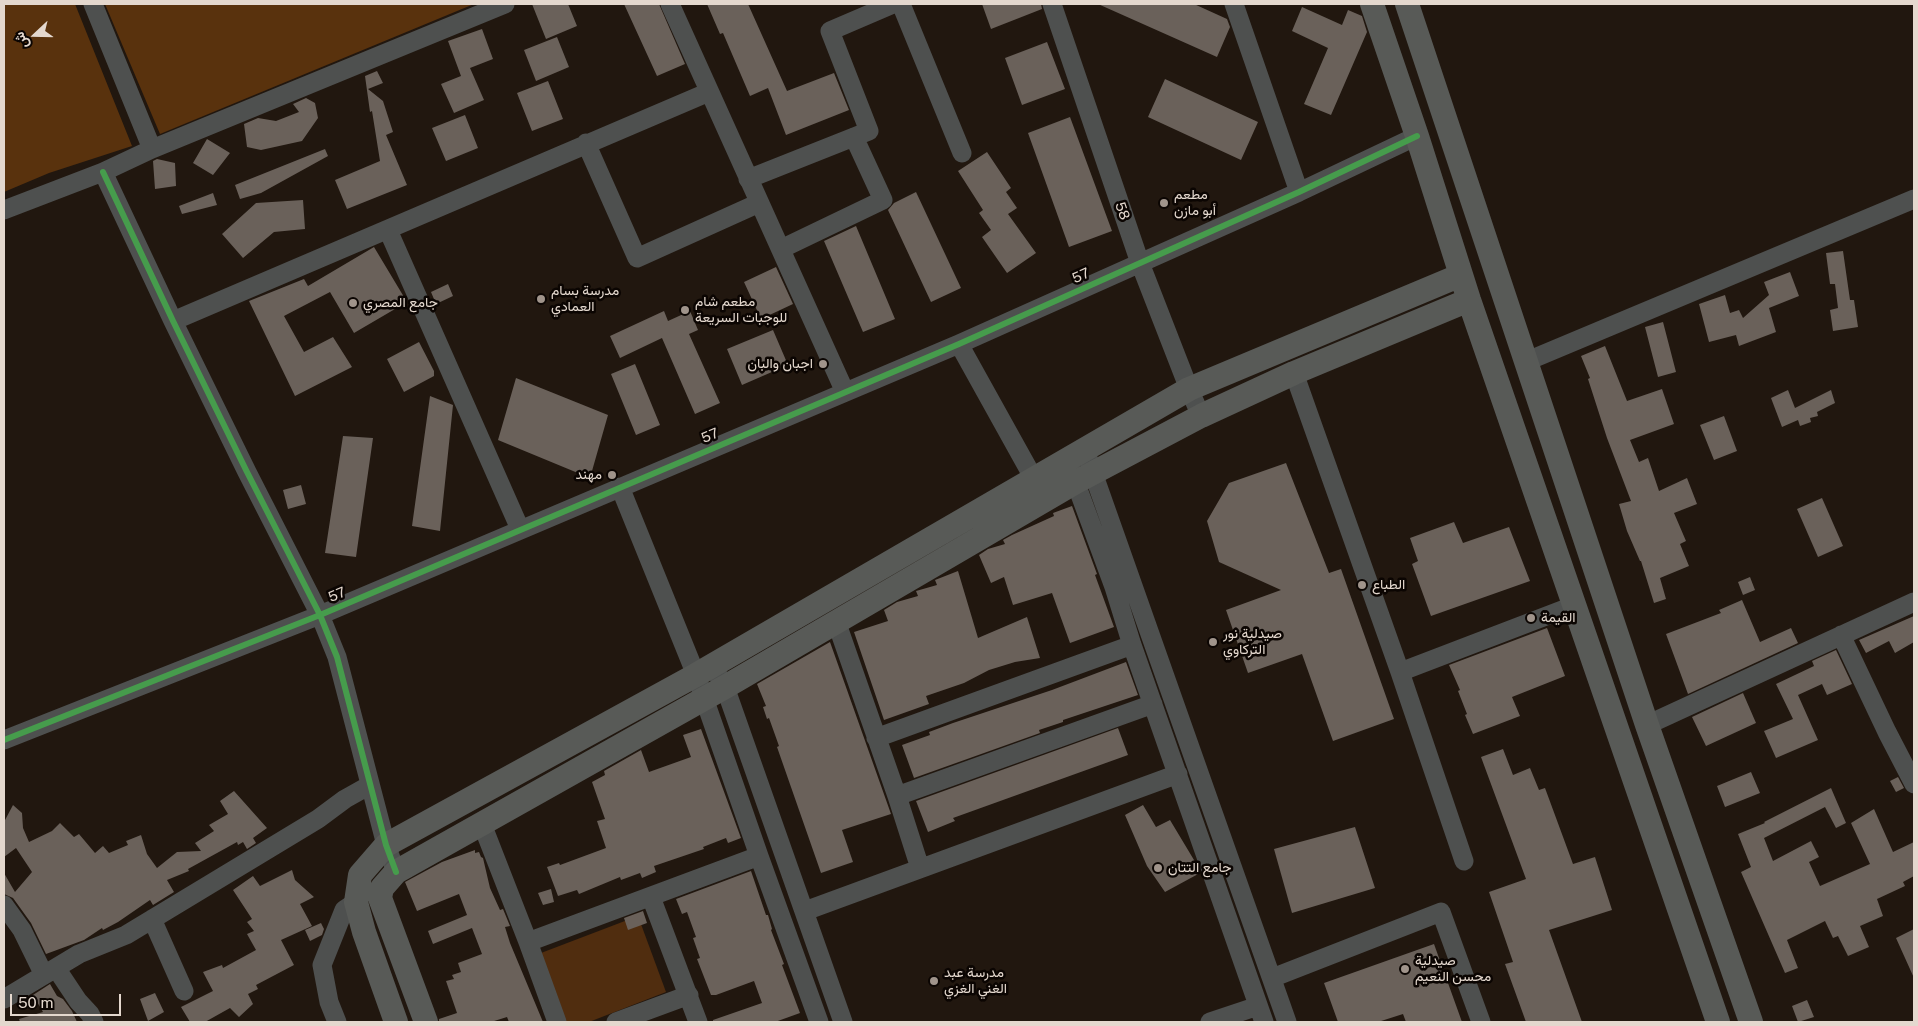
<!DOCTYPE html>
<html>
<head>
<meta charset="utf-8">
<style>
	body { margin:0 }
	#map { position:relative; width:1918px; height:1026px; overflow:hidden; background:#21170f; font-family:"Public Sans",Vazirmatn,sans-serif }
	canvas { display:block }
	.frame { position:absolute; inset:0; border:5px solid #e4d8ce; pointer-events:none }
	.north { position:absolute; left:10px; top:10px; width:50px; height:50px; -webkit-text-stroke:4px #0b0502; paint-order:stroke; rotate:249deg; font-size:14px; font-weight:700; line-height:20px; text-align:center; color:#e4d8ce }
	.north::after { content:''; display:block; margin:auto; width:18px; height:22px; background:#e4d8ce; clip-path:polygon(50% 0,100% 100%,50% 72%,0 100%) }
	.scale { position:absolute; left:10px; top:994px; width:111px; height:22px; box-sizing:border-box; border:2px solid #e4d8ce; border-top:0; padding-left:6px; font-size:15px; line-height:18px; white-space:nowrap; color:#e4d8ce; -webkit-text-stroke:4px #0b0502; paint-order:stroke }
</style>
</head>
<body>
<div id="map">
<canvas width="1918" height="1026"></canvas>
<div class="frame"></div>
<div class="north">ش</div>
<div class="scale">50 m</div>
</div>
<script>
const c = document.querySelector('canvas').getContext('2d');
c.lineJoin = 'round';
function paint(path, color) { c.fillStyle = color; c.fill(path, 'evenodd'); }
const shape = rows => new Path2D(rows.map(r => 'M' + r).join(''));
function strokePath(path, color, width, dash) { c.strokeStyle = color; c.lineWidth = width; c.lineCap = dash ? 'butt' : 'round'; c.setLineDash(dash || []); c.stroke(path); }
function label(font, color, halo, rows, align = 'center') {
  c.font = font + ' "Public Sans",Vazirmatn,sans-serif'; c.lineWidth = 5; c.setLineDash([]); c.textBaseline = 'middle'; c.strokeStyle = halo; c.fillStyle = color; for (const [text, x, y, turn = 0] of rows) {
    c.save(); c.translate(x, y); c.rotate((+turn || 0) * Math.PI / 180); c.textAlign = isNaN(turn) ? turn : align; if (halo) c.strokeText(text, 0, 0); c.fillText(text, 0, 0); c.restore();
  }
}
paint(shape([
	[638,916,666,992,589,1022,563,1022,541,953]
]), '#502d0f');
paint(shape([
	[4,4,75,4,132,146,49,173,4,192],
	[105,4,474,4,160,134]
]), '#59320d');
paint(shape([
	[532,4,568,4,577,26,546,39],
	[624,4,659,4,685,64,657,76],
	[707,4,748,4,787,91,834,73,849,110,786,135,768,88,750,96,723,33,720,34],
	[982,4,1041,4,1042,9,991,29],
	[1098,4,1194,4,1227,19,1230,27,1217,57],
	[1302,7,1342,25,1348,10,1362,16,1367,32,1331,115,1304,104,1328,48,1292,31],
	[482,29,493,59,470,68,484,100,454,113,441,84,461,76,448,41],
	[557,37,569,67,536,81,524,50],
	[1047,42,1065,89,1022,105,1005,58],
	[377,71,383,83,368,89,383,101,393,132,386,135,407,185,347,209,335,180,380,161,372,111,370,112,365,76],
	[1165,79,1258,122,1241,160,1148,117],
	[548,81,563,119,532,131,517,93],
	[306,98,315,103,318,118,302,141,261,150,247,147,244,124,258,118,276,121,299,112,293,104],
	[465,115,478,148,446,161,432,128],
	[1070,117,1112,231,1069,247,1028,133],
	[207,139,230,153,213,175,193,163],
	[325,149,328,156,261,193,240,199,235,185],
	[987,152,1011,188,1006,192,1017,208,1008,214,1036,253,1007,273,982,237,991,230,979,213,983,210,958,171],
	[157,159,175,163,176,186,155,189,153,161],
	[916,192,961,288,931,302,888,210,894,203],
	[213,193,217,205,182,214,179,206],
	[303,200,305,229,274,232,243,258,222,234,256,203],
	[856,226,895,319,863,332,824,241],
	[374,247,407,302,354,333,330,292,284,316,304,352,333,337,352,367,295,396,249,301,304,279,308,286],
	[1843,251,1850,300,1854,300,1858,327,1833,331,1830,310,1838,308,1835,284,1830,284,1826,253],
	[776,267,793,304,761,319,744,282],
	[1790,272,1799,296,1769,308,1776,332,1739,346,1736,335,1709,342,1699,304,1725,295,1730,313,1739,310,1743,318,1769,295,1764,282],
	[448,284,453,296,436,304,431,292],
	[664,311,668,321,690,311,698,330,689,334,720,403,695,414,662,338,620,358,610,336],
	[1663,322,1676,372,1658,377,1645,327],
	[773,330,788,365,742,385,727,349],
	[419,342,434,371,434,376,404,392,387,359],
	[1605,346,1627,401,1662,389,1674,424,1630,440,1639,462,1648,458,1659,491,1687,478,1697,504,1674,513,1686,541,1680,544,1689,566,1660,578,1666,599,1654,603,1641,561,1640,561,1627,531,1619,504,1631,501,1607,438,1588,379,1590,378,1581,356],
	[635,364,660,425,636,435,611,374],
	[516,378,608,415,590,478,498,440],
	[1788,390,1795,408,1831,390,1835,403,1817,412,1818,416,1810,418,1811,422,1800,426,1798,420,1782,427,1771,398],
	[430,396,453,405,440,531,412,526],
	[1724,416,1737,451,1714,460,1700,425],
	[343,436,373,438,356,557,325,553],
	[1286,463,1329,573,1341,569,1394,719,1333,741,1302,654,1248,673,1226,610,1281,590,1219,562,1207,521,1229,483],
	[301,485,306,504,288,509,283,490],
	[1822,498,1843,546,1818,557,1797,509],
	[1072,506,1097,574,1095,575,1114,627,1070,643,1052,593,1013,605,1004,577,991,583,979,555,988,549,1005,544,1003,540,1012,535,1054,516,1053,513],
	[1454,522,1463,543,1509,527,1530,581,1431,616,1412,564,1418,561,1410,538],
	[958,571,978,638,1027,617,1040,658,1015,662,989,670,964,683,926,696,929,704,884,720,854,632,888,621,884,610,897,602,918,596,916,591,937,585,935,580],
	[1750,577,1755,590,1743,595,1738,582],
	[1742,600,1760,642,1791,628,1798,643,1688,694,1666,634,1721,613,1719,610],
	[1914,616,1914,642,1895,653,1889,641,1866,653,1859,640],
	[1547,628,1565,676,1512,697,1520,716,1473,734,1465,715,1467,714,1458,691,1460,690,1449,665],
	[830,642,891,814,842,830,853,862,821,873,777,747,779,746,769,718,767,719,763,707,766,706,757,684],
	[1836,650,1852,684,1827,695,1822,684,1798,695,1818,740,1776,758,1764,731,1793,719,1776,684,1814,666,1812,661],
	[1126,662,1138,695,1063,720,1063,722,1039,730,1040,733,914,778,902,745,930,735,929,732,953,723,1052,690],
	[1743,693,1756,723,1706,746,1692,717],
	[1118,728,1128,755,953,818,955,821,928,832,916,801],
	[701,729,741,838,728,843,726,838,703,847,704,849,654,866,656,872,642,878,640,873,621,880,620,877,579,894,577,890,558,896,547,867,559,863,560,865,606,848,597,821,605,819,592,782,605,775,604,771,641,750,649,772,691,757,683,735],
	[1503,749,1513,775,1530,768,1539,790,1545,788,1573,864,1595,857,1612,910,1549,930,1582,1022,1526,1022,1505,964,1513,962,1489,892,1526,879,1481,757],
	[1751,772,1760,793,1725,807,1717,786],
	[1898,777,1904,788,1896,792,1890,781],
	[1831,788,1846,823,1836,828,1825,807,1764,838,1773,861,1811,841,1819,857,1809,862,1820,886,1870,864,1851,823,1874,809,1893,852,1914,842,1914,876,1903,882,1905,886,1877,899,1883,916,1860,926,1869,947,1848,956,1838,936,1833,938,1825,921,1787,940,1798,968,1785,973,1741,872,1751,867,1738,834,1765,823,1764,822],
	[234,791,267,828,253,838,256,843,247,849,243,842,238,845,237,842,188,869,189,871,167,880,174,892,153,905,150,900,118,922,103,930,102,928,84,940,46,954,31,923,13,898,4,894,4,873,15,892,32,872,16,848,4,857,4,822,13,805,22,813,23,828,29,842,52,831,60,823,74,837,79,834,95,853,103,846,109,853,128,845,126,841,141,835,147,854,157,868,177,852,201,851,195,843,214,831,209,825,228,814,220,801],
	[1143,805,1156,827,1170,820,1197,865,1200,873,1165,892,1147,866,1125,815],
	[1355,827,1375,888,1292,913,1274,849],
	[475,850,475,853,479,852,481,857,483,858,490,888,500,910,503,909,510,926,505,927,510,943,543,1022,509,1022,507,1017,491,1022,439,1022,439,1019,457,1013,446,981,454,979,452,975,461,972,458,963,482,954,472,928,433,944,428,931,467,915,459,894,417,911,405,882,442,862],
	[292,870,295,880,314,897,300,904,312,926,281,940,294,965,256,985,258,989,248,994,253,1004,239,1017,230,1008,205,1022,190,1022,181,1007,213,991,203,972,222,965,223,968,256,950,247,934,254,931,247,922,252,919,233,890,253,876,260,886],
	[751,871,766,915,768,915,772,929,771,930,784,964,782,965,800,1013,775,1022,713,1022,713,1020,762,1003,754,981,716,995,711,995,697,959,700,958,693,938,696,937,687,912,682,914,676,899],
	[551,889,554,902,543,905,538,893],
	[643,911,647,923,628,930,624,918],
	[321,923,324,929,322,935,310,941,305,930],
	[1914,929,1914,978,1896,938],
	[1434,944,1462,1022,1406,1022,1403,1014,1378,1022,1338,1022,1324,983],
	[50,984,57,996,63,999,72,1011,77,1022,20,1022,19,1019,43,1012,33,995],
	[155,993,164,1012,148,1021,140,999],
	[1807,1000,1814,1017,1798,1022,1792,1006]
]), '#6a615a');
strokePath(shape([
	[93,4,152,149],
	[670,4,845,392],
	[901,4,962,153],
	[1052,4,1140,263,1189,389,1201,416],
	[1234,4,1299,192],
	[586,143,637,258,759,203],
	[103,172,173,321,247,472,320,615,337,657,386,845,396,872],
	[748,179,869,131,830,31,893,4],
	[4,210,103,172,152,149,505,4],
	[388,230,520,529],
	[781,249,883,200,854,137],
	[173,321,709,92],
	[959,344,1034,479],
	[1525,362,1914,199],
	[1294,373,1400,672,1464,861],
	[1085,450,1287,1022],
	[1071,470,1114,587,1132,645,1264,1022],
	[620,487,696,675,759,856,819,1022],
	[836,621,897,796,920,868],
	[1841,635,1887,732,1914,784],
	[712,665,725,687,843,1022],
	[1400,672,1575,605],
	[1647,725,1914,602],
	[876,738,1132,645],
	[4,740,320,615,959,344,1299,192,1417,136],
	[897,796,1153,704],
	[482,824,528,942,557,1022],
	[651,897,698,1022],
	[4,905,22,930,44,975],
	[805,911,1178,774],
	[152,919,184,991],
	[528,942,759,856],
	[56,968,78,1001,90,1014,94,1022],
	[1272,978,1441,912,1481,1022],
	[4,999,79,954,126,935,318,819,345,799,370,785],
	[337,1022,329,1002,322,965,344,910,356,902],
	[616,1022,689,995],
	[1210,1022,1258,1006]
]), '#4e504f', 19);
strokePath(shape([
	[1372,4,1417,136,1469,300,1718,1022],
	[1407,4,1647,725,1751,1022],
	[396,1022,364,932,356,902,360,875,386,845,696,675,1189,389,1461,275],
	[426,1022,380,898,382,888,396,872,725,687,1076,482,1201,416,1294,373,1469,300]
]), '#585a57', 24);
strokePath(shape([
	[103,172,173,321,247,472,320,615,337,657,386,845,396,872],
	[4,740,320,615,959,344,1299,192,1417,136]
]), '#469c4c', 6);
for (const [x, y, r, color] of [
	[1164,203,5,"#a0948b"],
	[541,299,5,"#a0948b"],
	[353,303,5,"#a0948b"],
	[685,310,5,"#a0948b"],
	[823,364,5,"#a0948b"],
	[612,475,5,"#a0948b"],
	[1362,585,5,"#a0948b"],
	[1531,618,5,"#a0948b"],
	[1213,642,5,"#a0948b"],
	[1158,868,5,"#a0948b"],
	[1405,969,5,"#a0948b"],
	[934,981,5,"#a0948b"]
]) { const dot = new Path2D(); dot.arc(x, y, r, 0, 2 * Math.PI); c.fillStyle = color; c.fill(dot); strokePath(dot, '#0b0502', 2); }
label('14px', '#e4d8ce', '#0b0502', [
	["مطعم",1174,195],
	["أبو مازن",1174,211],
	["مدرسة بسام",551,291],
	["العمادي",551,307],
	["مطعم شام",695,302],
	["للوجبات السريعة",695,318],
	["جامع المصري",363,303],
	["اجبان والبان",813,364,"right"],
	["مهند",602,475,"right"],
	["الطباع",1372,585],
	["القيمة",1541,618],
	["صيدلية نور",1223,634],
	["التركاوي",1223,650],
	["جامع التتان",1168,868],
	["صيدلية",1415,961],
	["محسن النعيم",1415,977],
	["مدرسة عبد",944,973],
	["الغني الغزي",944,989]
], 'left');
label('14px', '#e4d8ce', '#0b0502', [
	["58",1122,211,71],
	["57",1081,276,-24],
	["57",710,436,-23],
	["57",337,595,-23]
]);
</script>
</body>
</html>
